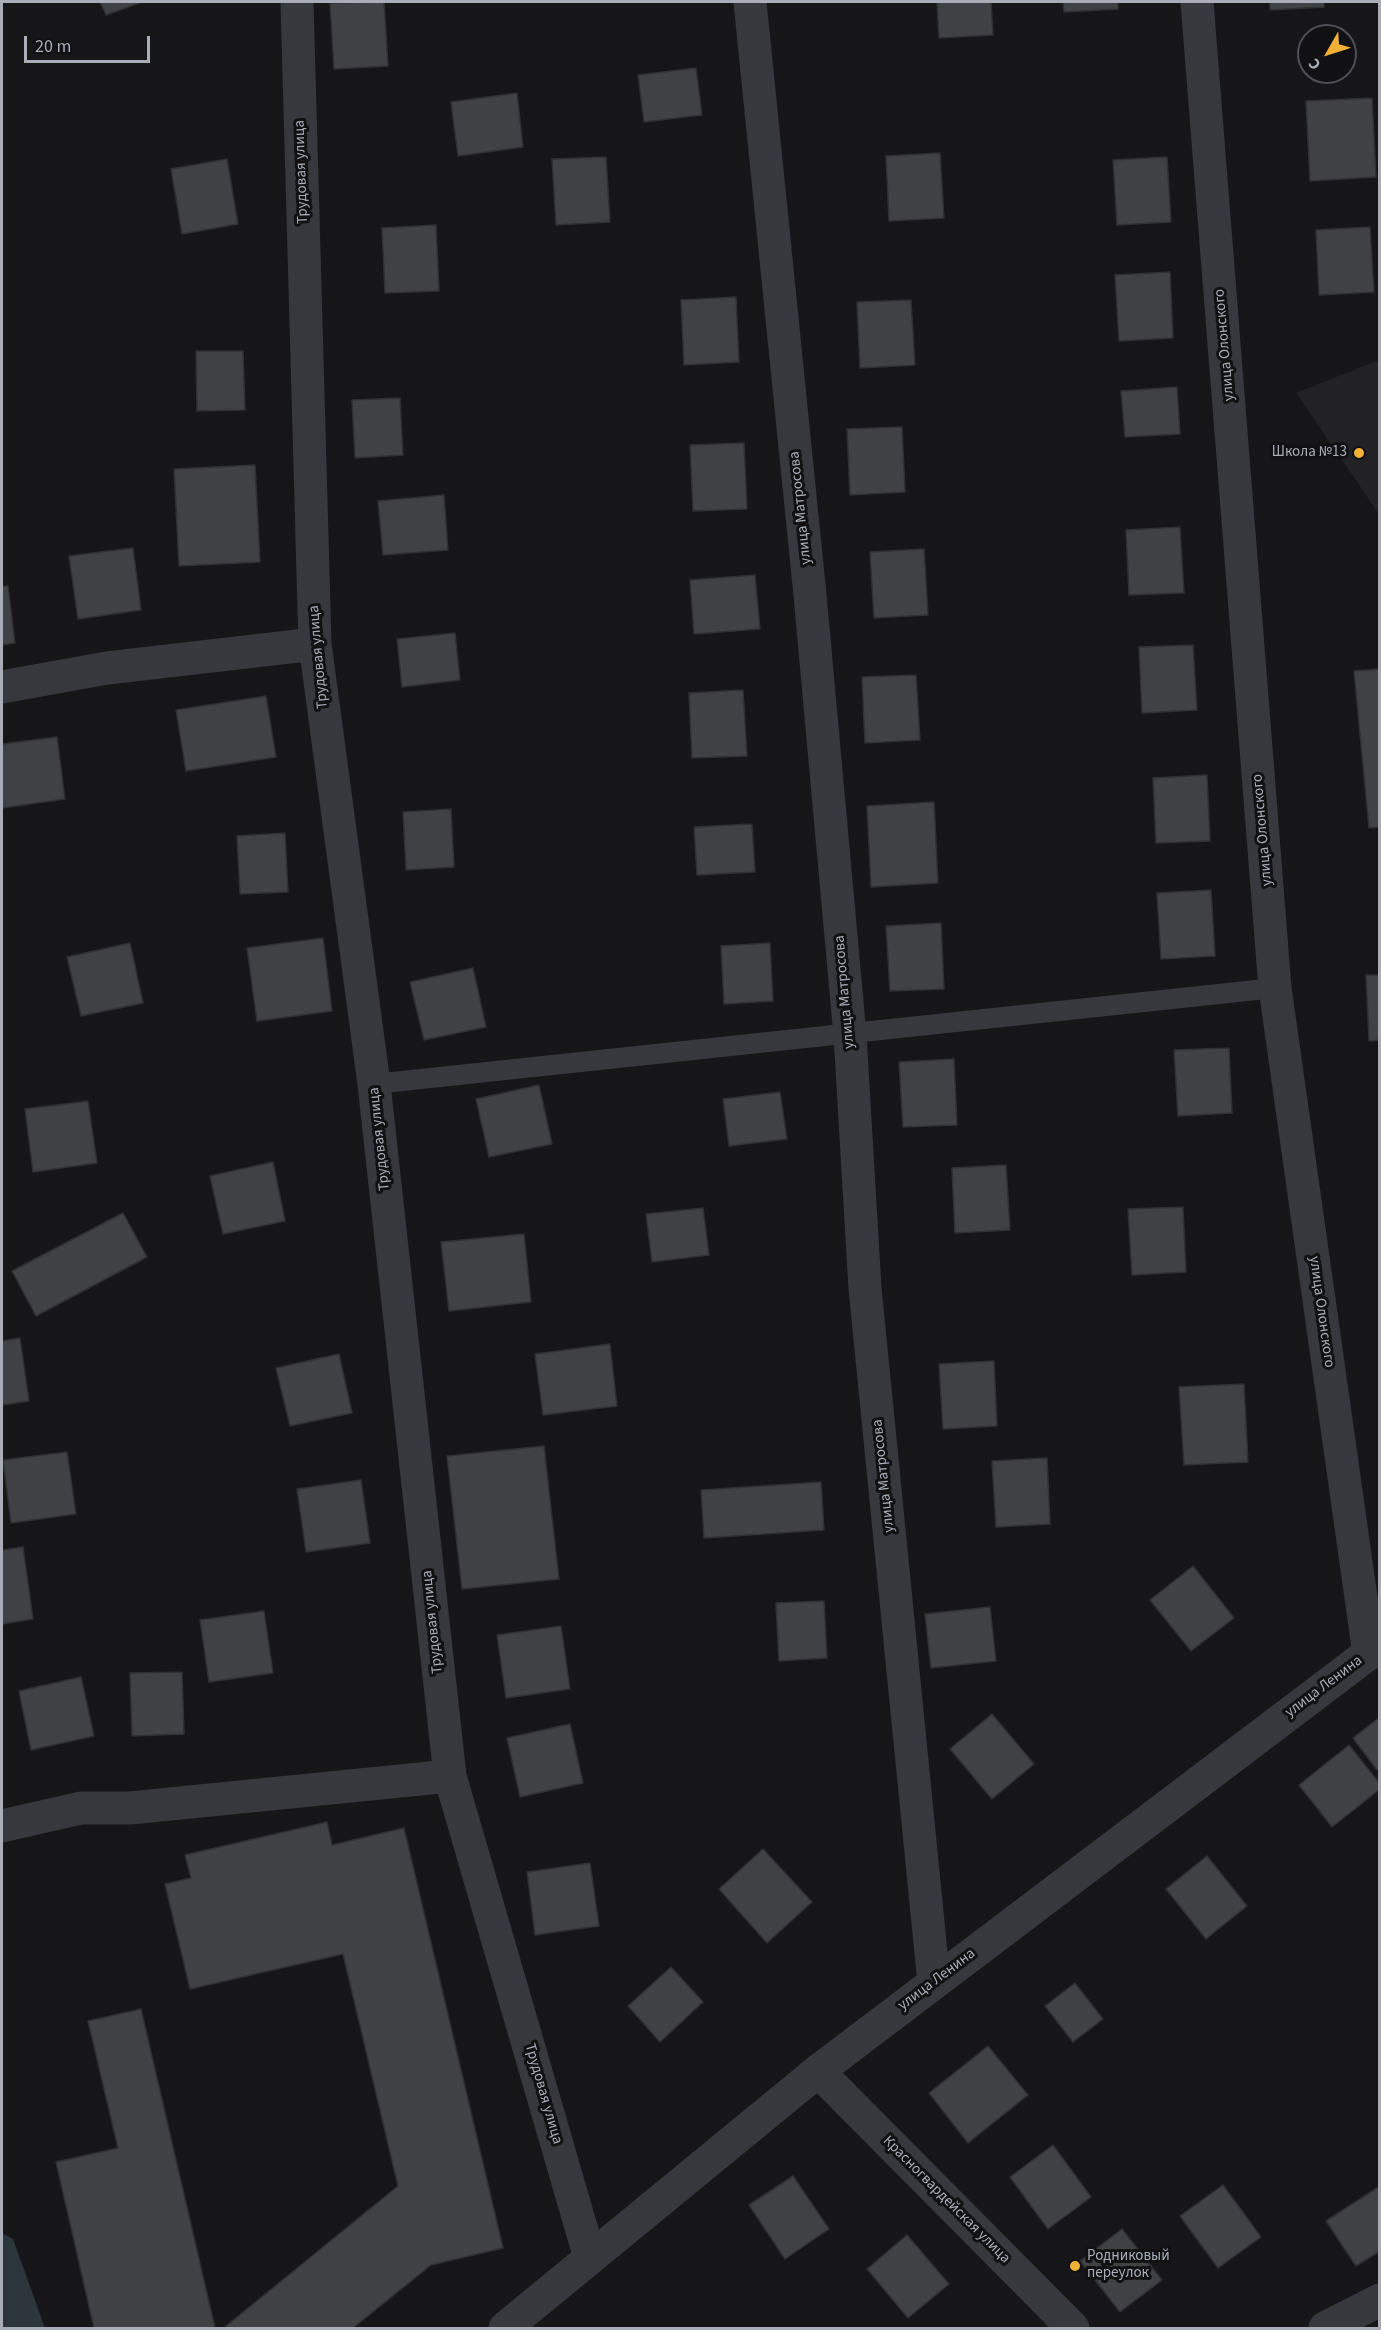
<!DOCTYPE html>
<html>
<head>
<meta charset="utf-8">
<style>
	body { margin:0 }
	#map { position:relative; width:1381px; height:2330px; overflow:hidden; background:#161618; font-family:"Source Sans 3",sans-serif }
	canvas { display:block }
	.frame { position:absolute; inset:0; border:3px solid #a8adb8; pointer-events:none }
	.north { position:absolute; left:1297px; top:24px; width:60px; height:60px; box-sizing:border-box; background:#111113; border:2px solid #4d4f55; border-radius:50%; rotate:231deg; font-size:16px; font-weight:700; line-height:24px; text-align:center; color:#a8adb8 }
	.north::after { content:''; display:block; margin:auto; width:21px; height:27px; background:#f2b134; clip-path:polygon(50% 0,100% 100%,50% 72%,0 100%) }
	.scale { position:absolute; left:24px; top:36px; width:126px; height:27px; box-sizing:border-box; border:3px solid #a8adb8; border-top:0; padding-left:8px; font-size:18px; line-height:21px; white-space:nowrap; color:#a8adb8; -webkit-text-stroke:4px #111113; paint-order:stroke }
</style>
</head>
<body>
<div id="map">
<canvas width="1381" height="2330"></canvas>
<div class="frame"></div>
<div class="north">С</div>
<div class="scale">20 m</div>
</div>
<script>
const c = document.querySelector('canvas').getContext('2d');
c.lineJoin = 'round';
function paint(path, color) { c.fillStyle = color; c.fill(path, 'evenodd'); }
const shape = rows => new Path2D(rows.map(r => 'M' + r).join(''));
function strokePath(path, color, width, dash) { c.strokeStyle = color; c.lineWidth = width; c.lineCap = dash ? 'butt' : 'round'; c.setLineDash(dash || []); c.stroke(path); }
function label(font, color, halo, rows, align = 'center') {
  c.font = font + ' "Source Sans 3",sans-serif'; c.lineWidth = 6; c.setLineDash([]); c.textBaseline = 'middle'; c.strokeStyle = halo; c.fillStyle = color; for (const [text, x, y, turn = 0] of rows) {
    c.save(); c.translate(x, y); c.rotate((+turn || 0) * Math.PI / 180); c.textAlign = isNaN(turn) ? turn : align; if (halo) c.strokeText(text, 0, 0); c.fillText(text, 0, 0); c.restore();
  }
}
paint(shape([
	[1379,360,1379,514,1296,393]
]), '#222225');
paint(shape([
	[2,2233,13,2239,45,2328,2,2328]
]), '#2c353c');
const building = shape([
	[100,2,142,2,106,15,100,2],
	[384,2,388,66,334,69,330,3,384,2],
	[937,2,991,2,993,35,939,38,937,2],
	[1063,2,1118,2,1118,9,1064,12,1063,2],
	[1270,2,1324,2,1324,7,1270,10,1270,2],
	[696,68,702,115,644,122,638,75,696,68],
	[517,93,523,147,458,156,451,102,517,93],
	[1372,98,1376,177,1310,181,1306,101,1372,98],
	[940,153,944,218,889,221,886,156,940,153],
	[606,157,610,222,556,225,552,159,606,157],
	[1167,157,1171,222,1117,225,1113,160,1167,157],
	[227,159,238,224,182,234,171,169,227,159],
	[436,225,439,291,385,293,382,228,436,225],
	[1370,227,1374,292,1319,295,1316,230,1370,227],
	[1170,272,1173,338,1119,341,1115,275,1170,272],
	[736,297,739,362,684,365,681,300,736,297],
	[911,300,915,365,860,368,857,302,911,300],
	[196,351,243,351,245,410,197,411,196,351],
	[1177,387,1180,434,1125,437,1121,391,1177,387],
	[400,398,403,455,355,458,352,400,400,398],
	[902,427,905,492,850,495,847,429,902,427],
	[744,443,747,509,693,511,690,445,744,443],
	[255,465,260,562,179,566,174,469,255,465],
	[444,495,448,550,383,555,378,501,444,495],
	[1180,527,1184,593,1129,595,1126,530,1180,527],
	[133,548,141,610,78,619,69,556,133,548],
	[924,549,928,615,874,618,870,552,924,549],
	[755,575,760,629,694,634,690,580,755,575],
	[2,586,8,586,15,643,2,645,2,586],
	[455,633,460,680,402,687,397,639,455,633],
	[1193,645,1197,710,1142,713,1139,647,1193,645],
	[1380,669,1380,827,1369,828,1354,671,1380,669],
	[916,675,920,740,865,743,862,677,916,675],
	[743,690,747,756,692,758,689,693,743,690],
	[266,696,276,757,186,771,176,710,266,696],
	[57,737,65,799,2,808,2,744,57,737],
	[1207,775,1210,841,1156,843,1153,778,1207,775],
	[934,802,938,883,871,887,867,806,934,802],
	[451,809,454,867,406,870,403,812,451,809],
	[752,824,755,872,697,875,694,827,752,824],
	[285,833,288,892,240,894,237,836,285,833],
	[1211,890,1215,956,1161,959,1157,893,1211,890],
	[941,923,944,989,890,991,886,926,941,923],
	[323,938,332,1011,257,1021,247,948,323,938],
	[130,943,143,1003,81,1016,67,957,130,943],
	[770,943,773,1001,724,1004,721,946,770,943],
	[473,968,486,1027,424,1040,410,982,473,968],
	[1366,975,1380,975,1380,1040,1369,1041,1366,975],
	[1229,1048,1232,1113,1178,1116,1174,1050,1229,1048],
	[954,1059,957,1125,903,1127,899,1062,954,1059],
	[539,1085,552,1144,489,1157,476,1099,539,1085],
	[780,1092,787,1139,729,1146,723,1099,780,1092],
	[88,1101,97,1163,33,1172,25,1109,88,1101],
	[273,1162,285,1221,223,1234,210,1176,273,1162],
	[1006,1165,1010,1230,955,1233,952,1168,1006,1165],
	[1183,1207,1186,1272,1132,1275,1128,1209,1183,1207],
	[703,1208,709,1255,652,1262,646,1214,703,1208],
	[123,1213,147,1257,36,1316,12,1271,123,1213],
	[524,1234,531,1302,449,1311,441,1242,524,1234],
	[20,1338,29,1401,2,1405,2,1341,20,1338],
	[610,1344,617,1406,543,1415,535,1354,610,1344],
	[339,1354,352,1413,290,1426,276,1368,339,1354],
	[994,1361,997,1426,943,1429,939,1364,994,1361],
	[1244,1384,1248,1462,1184,1465,1179,1387,1244,1384],
	[544,1446,559,1579,462,1589,447,1456,544,1446],
	[67,1452,76,1514,11,1523,3,1460,67,1452],
	[1047,1458,1050,1524,996,1527,992,1461,1047,1458],
	[361,1480,370,1543,306,1552,297,1489,361,1480],
	[821,1482,824,1530,704,1538,701,1490,821,1482],
	[23,1547,33,1619,2,1624,2,1550,23,1547],
	[1193,1566,1234,1618,1191,1651,1150,1600,1193,1566],
	[824,1601,827,1658,779,1661,776,1603,824,1601],
	[990,1607,996,1661,931,1668,925,1614,990,1607],
	[264,1611,273,1673,209,1682,200,1620,264,1611],
	[561,1626,570,1689,506,1698,497,1635,561,1626],
	[182,1672,184,1734,132,1736,130,1673,182,1672],
	[81,1677,94,1736,31,1750,19,1691,81,1677],
	[992,1714,1034,1764,992,1799,950,1749,992,1714],
	[1380,1717,1380,1768,1377,1770,1353,1738,1380,1717],
	[570,1724,583,1783,520,1797,507,1738,570,1724],
	[1349,1745,1380,1784,1380,1789,1332,1827,1299,1785,1349,1745],
	[327,1822,332,1845,404,1828,503,2248,431,2265,353,2328,228,2328,226,2326,398,2186,343,1954,190,1989,165,1884,191,1878,185,1855,327,1822],
	[763,1849,812,1902,767,1943,719,1889,763,1849],
	[1207,1856,1247,1906,1206,1939,1166,1889,1207,1856],
	[590,1863,599,1926,535,1935,527,1872,590,1863],
	[671,1967,703,2002,660,2042,628,2006,671,1967],
	[1075,1983,1103,2019,1073,2042,1045,2006,1075,1983],
	[141,2009,215,2328,94,2328,56,2162,118,2148,88,2021,141,2009],
	[988,2046,1028,2095,968,2143,929,2093,988,2046],
	[1053,2145,1091,2197,1048,2229,1010,2177,1053,2145],
	[793,2176,829,2229,785,2259,749,2205,793,2176],
	[1223,2185,1261,2237,1218,2268,1180,2216,1223,2185],
	[1380,2186,1380,2251,1356,2266,1326,2221,1380,2186],
	[1122,2229,1162,2280,1120,2312,1080,2261,1122,2229],
	[907,2235,949,2284,908,2318,867,2269,907,2235]
]);
paint(building, '#404145');
strokePath(building, '#303034', 1.5);
strokePath(shape([
	[374,1084,1275,988]
]), '#37383d', 20);
strokePath(shape([
	[297,2,315,644,374,1084,450,1776,590,2258],
	[750,2,810,595,850,1035,865,1288,934,1983],
	[1197,2,1275,988,1369,1654],
	[2,687,107,668,315,644],
	[2,1826,81,1808,130,1808,450,1776],
	[818,2071,1073,2328],
	[1325,2328,1380,2300]
]), '#37383d', 33);
strokePath(shape([
	[505,2328,818,2071,1380,1645]
]), '#37383d', 33);
for (const [x, y, r, color] of [
	[1359,453,6,"#f2b134"],
	[1075,2266,6,"#f2b134"]
]) { const dot = new Path2D(); dot.arc(x, y, r, 0, 2 * Math.PI); c.fillStyle = color; c.fill(dot); strokePath(dot, '#111113', 2); }
label('15px', '#a8adb8', '#111113', [
	["Трудовая улица",302,172,-92],
	["улица Олонского",1225,345,-95],
	["улица Матросова",801,508,-96],
	["Трудовая улица",319,657,-95],
	["улица Олонского",1263,830,-95],
	["улица Матросова",845,992,-95],
	["Трудовая улица",380,1139,-96],
	["улица Олонского",1321,1312,82],
	["улица Матросова",884,1476,-96],
	["Трудовая улица",433,1622,-96],
	["улица Ленина",1324,1687,-37],
	["улица Ленина",937,1980,-37],
	["Трудовая улица",543,2094,74],
	["Красногвардейская улица",946,2200,45]
]);
label('15px', '#a8adb8', '#111113', [
	["Школа №13",1347,453],
	["Родниковый",1087,2257,"left"],
	["переулок",1087,2274,"left"]
], 'right');
</script>
</body>
</html>
